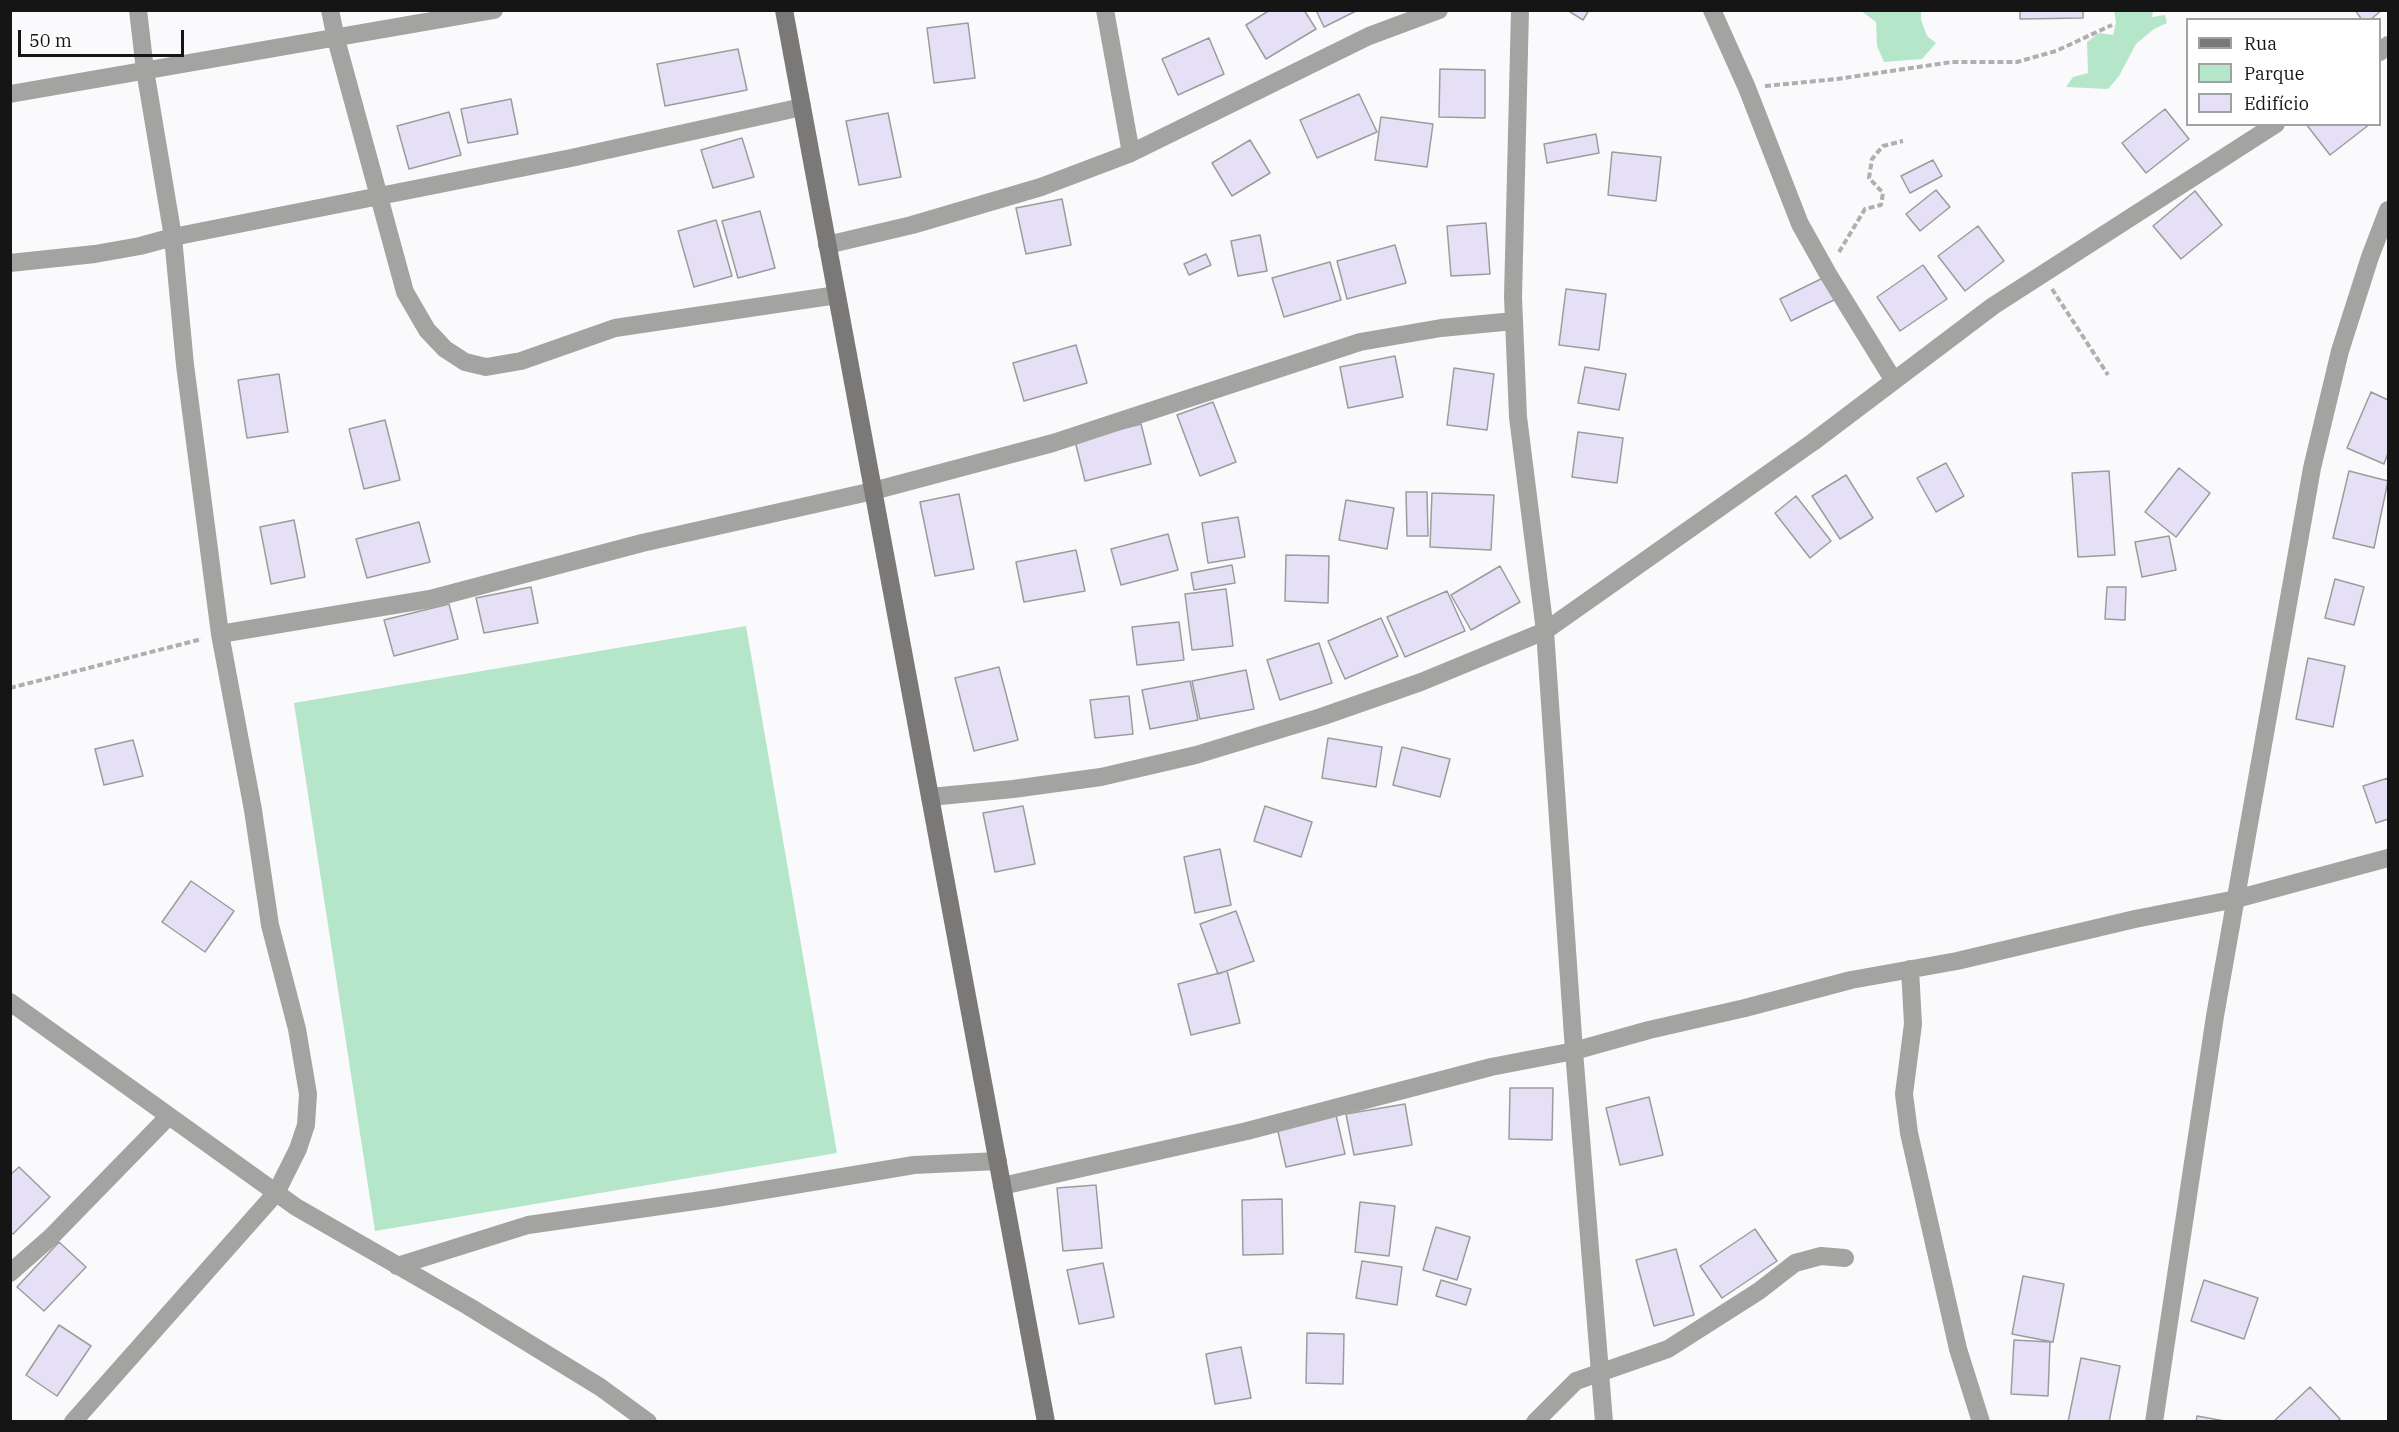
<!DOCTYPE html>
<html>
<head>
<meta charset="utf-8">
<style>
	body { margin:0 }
	#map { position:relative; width:2399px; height:1432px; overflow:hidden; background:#fafafc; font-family:"IBM Plex Serif",serif }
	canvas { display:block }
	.frame { position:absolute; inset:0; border:12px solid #151515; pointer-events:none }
	.legend { position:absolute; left:2186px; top:18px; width:195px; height:108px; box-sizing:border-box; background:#fff; border:2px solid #a1a1a1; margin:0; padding:8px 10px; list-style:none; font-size:18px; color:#151515 }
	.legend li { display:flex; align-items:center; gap:12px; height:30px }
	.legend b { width:30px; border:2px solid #a1a1a1 }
	.scale { position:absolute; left:18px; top:30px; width:166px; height:27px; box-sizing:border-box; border:3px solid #151515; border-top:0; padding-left:8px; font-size:18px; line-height:21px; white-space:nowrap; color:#151515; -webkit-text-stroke:4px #fff; paint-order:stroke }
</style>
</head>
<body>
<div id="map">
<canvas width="2399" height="1432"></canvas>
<div class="frame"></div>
<ul class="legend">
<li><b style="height:8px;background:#7a7978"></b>Rua</li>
<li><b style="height:16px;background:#b5e6c9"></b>Parque</li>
<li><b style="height:16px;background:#e6e0f7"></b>Edifício</li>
</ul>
<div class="scale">50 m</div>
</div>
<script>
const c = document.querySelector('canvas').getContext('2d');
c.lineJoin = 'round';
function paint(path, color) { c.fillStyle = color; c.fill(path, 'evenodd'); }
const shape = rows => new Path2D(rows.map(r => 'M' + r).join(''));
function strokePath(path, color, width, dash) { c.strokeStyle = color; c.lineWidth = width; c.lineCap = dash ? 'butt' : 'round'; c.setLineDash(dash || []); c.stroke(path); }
paint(shape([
	[1860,10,1921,11,1921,20,1927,36,1936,43,1922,59,1884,62,1877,46,1876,22],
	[2114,11,2153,11,2152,17,2165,15,2167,23,2154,29,2136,44,2119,76,2108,89,2066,87,2073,77,2088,73,2087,42,2099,33,2113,35,2116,22],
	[746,626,837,1153,375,1231,294,703]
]), '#b5e6c9');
const building = shape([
	[1270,10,1304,10,1316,29,1266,59,1246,25,1270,10],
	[1316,10,1358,10,1324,27,1316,10],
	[1567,10,1589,10,1583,20,1567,10],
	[2020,10,2083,10,2083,18,2020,19,2020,10],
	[2355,10,2382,10,2370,20,2362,20,2355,10],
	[968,23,975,78,934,83,927,28,968,23],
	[1209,38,1224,74,1178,95,1162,59,1209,38],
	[738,49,747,90,665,106,657,64,738,49],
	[1440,69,1485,70,1485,118,1439,117,1440,69],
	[1359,94,1377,132,1317,158,1300,120,1359,94],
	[511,99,518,134,468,143,461,109,511,99],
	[2165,109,2189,139,2146,173,2122,143,2165,109],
	[449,112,461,155,409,169,397,126,449,112],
	[888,113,901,177,859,185,846,121,888,113],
	[1381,117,1433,124,1427,167,1375,160,1381,117],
	[2306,124,2370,124,2330,155,2306,124],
	[1596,134,1599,153,1547,163,1544,144,1596,134],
	[742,138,754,177,713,188,701,150,742,138],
	[1250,140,1270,173,1232,196,1212,163,1250,140],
	[1612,152,1661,157,1656,201,1608,195,1612,152],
	[1933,160,1942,176,1910,193,1901,176,1933,160],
	[1936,190,1950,207,1920,231,1906,214,1936,190],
	[2195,191,2222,225,2181,259,2153,226,2195,191],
	[1062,199,1071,245,1026,254,1016,208,1062,199],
	[760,211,775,268,738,278,722,221,760,211],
	[716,220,732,276,694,287,678,231,716,220],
	[1486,223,1490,274,1451,276,1447,226,1486,223],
	[1978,226,2004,261,1965,291,1938,256,1978,226],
	[1260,235,1267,271,1238,276,1231,241,1260,235],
	[1395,245,1406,283,1347,299,1337,261,1395,245],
	[1206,254,1211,265,1189,275,1184,264,1206,254],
	[1330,262,1341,300,1284,317,1272,278,1330,262],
	[1923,265,1947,299,1900,331,1877,297,1923,265],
	[1825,277,1836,299,1791,321,1780,299,1825,277],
	[1566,289,1606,294,1599,350,1559,345,1566,289],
	[1076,345,1087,383,1024,401,1013,363,1076,345],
	[1395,356,1403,397,1348,408,1340,367,1395,356],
	[1585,367,1626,374,1619,410,1578,403,1585,367],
	[1454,368,1494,374,1487,430,1447,425,1454,368],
	[279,374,288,432,247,438,238,380,279,374],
	[2371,392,2388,400,2388,453,2384,464,2347,448,2371,392],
	[1213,402,1236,462,1200,476,1177,415,1213,402],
	[385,420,400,480,364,489,349,429,385,420],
	[1141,424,1151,464,1085,481,1075,441,1141,424],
	[1578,432,1623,438,1617,483,1572,477,1578,432],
	[1946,463,1964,496,1936,512,1917,478,1946,463],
	[2179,468,2210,493,2176,537,2145,512,2179,468],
	[2109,471,2115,555,2078,557,2072,473,2109,471],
	[2349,471,2388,481,2374,548,2333,538,2349,471],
	[1846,475,1873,518,1840,539,1812,496,1846,475],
	[1406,492,1427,492,1428,536,1407,536,1406,492],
	[1432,493,1494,495,1491,550,1430,547,1432,493],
	[959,494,974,569,935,576,920,502,959,494],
	[1796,496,1831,541,1810,558,1775,513,1796,496],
	[1346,500,1394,508,1387,549,1339,540,1346,500],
	[1238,517,1245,557,1208,563,1202,523,1238,517],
	[294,520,305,577,271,584,260,527,294,520],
	[419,522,430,562,367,578,356,539,419,522],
	[1168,534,1178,570,1121,585,1111,549,1168,534],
	[2169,536,2176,570,2142,577,2135,542,2169,536],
	[1076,550,1085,591,1024,602,1016,562,1076,550],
	[1286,555,1329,556,1328,603,1285,601,1286,555],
	[1232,565,1235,583,1194,590,1191,573,1232,565],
	[1500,566,1520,602,1471,630,1451,595,1500,566],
	[2335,579,2364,587,2354,625,2325,618,2335,579],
	[531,587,538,623,484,633,476,598,531,587],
	[2107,587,2126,587,2125,620,2105,619,2107,587],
	[1226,589,1233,646,1192,650,1185,594,1226,589],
	[1447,591,1465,631,1405,657,1387,617,1447,591],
	[449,604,458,639,394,656,384,620,449,604],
	[1381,618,1398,656,1345,679,1328,641,1381,618],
	[1179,622,1184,660,1137,665,1132,627,1179,622],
	[1319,643,1332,683,1280,700,1267,660,1319,643],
	[2308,658,2345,666,2333,727,2296,719,2308,658],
	[999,667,1018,740,974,751,955,678,999,667],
	[1246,670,1254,709,1200,719,1192,681,1246,670],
	[1190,681,1198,720,1150,729,1142,690,1190,681],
	[1129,696,1133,734,1095,738,1090,700,1129,696],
	[1328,738,1382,747,1376,787,1322,778,1328,738],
	[133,740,143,776,104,785,95,749,133,740],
	[1402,747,1450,759,1440,797,1393,785,1402,747],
	[2388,778,2388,819,2376,823,2363,786,2388,778],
	[1023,806,1035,864,995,872,983,813,1023,806],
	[1265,806,1312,822,1301,857,1254,841,1265,806],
	[1220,849,1231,905,1195,913,1184,857,1220,849],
	[191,881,234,911,205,952,162,922,191,881],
	[1236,911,1254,961,1218,974,1200,924,1236,911],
	[1227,971,1240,1023,1191,1035,1178,984,1227,971],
	[1510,1088,1553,1088,1552,1140,1509,1139,1510,1088],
	[1649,1097,1663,1155,1620,1165,1606,1108,1649,1097],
	[1405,1104,1412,1145,1354,1155,1346,1114,1405,1104],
	[1336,1115,1345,1154,1286,1167,1277,1127,1336,1115],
	[19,1167,50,1197,13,1234,10,1232,10,1175,19,1167],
	[1096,1185,1102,1248,1063,1251,1057,1188,1096,1185],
	[1282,1199,1283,1254,1243,1255,1242,1200,1282,1199],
	[1360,1202,1395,1206,1389,1256,1355,1252,1360,1202],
	[1436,1227,1470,1237,1457,1280,1423,1270,1436,1227],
	[1755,1229,1777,1261,1722,1298,1700,1266,1755,1229],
	[59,1242,86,1267,44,1311,17,1287,59,1242],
	[1676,1249,1694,1315,1654,1326,1636,1260,1676,1249],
	[1362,1261,1402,1267,1397,1305,1356,1298,1362,1261],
	[1103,1263,1114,1317,1079,1324,1067,1270,1103,1263],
	[2023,1276,2064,1284,2053,1342,2012,1334,2023,1276],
	[1441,1280,1471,1289,1466,1305,1436,1296,1441,1280],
	[2204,1280,2258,1298,2244,1339,2191,1321,2204,1280],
	[59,1325,91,1346,57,1396,26,1375,59,1325],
	[1307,1333,1344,1334,1343,1384,1306,1383,1307,1333],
	[2014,1340,2050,1342,2048,1396,2011,1394,2014,1340],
	[1241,1347,1251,1398,1215,1404,1206,1354,1241,1347],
	[2081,1358,2120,1366,2109,1422,2068,1422,2081,1358],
	[2310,1387,2340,1419,2337,1422,2273,1422,2310,1387],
	[2197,1416,2230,1422,2196,1422,2197,1416]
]);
paint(building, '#e6e0f7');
strokePath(building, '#9c9c9d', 1.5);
strokePath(shape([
	[1765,86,1837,79,1952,62,2017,62,2056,51,2112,25],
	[1839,252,1865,209,1881,205,1883,193,1869,178,1872,159,1883,146,1903,141],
	[2052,289,2108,375],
	[10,688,202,639]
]), '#afafb0', 4, [6, 3]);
strokePath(shape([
	[330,10,336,39,405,292,427,330,445,349,465,362,486,367,521,361,615,328,837,295],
	[1105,10,1131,153],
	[1520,10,1513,297,1518,417,1545,631,1574,1051,1604,1422],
	[1712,10,1747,88,1800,224,1828,274,1894,381],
	[2380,52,2388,45],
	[10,94,494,10],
	[827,245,912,225,1041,187,1131,153,1369,36,1439,10],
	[10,263,95,254,140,246,173,237,571,158,802,107],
	[220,634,430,599,642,543,873,491,1053,443,1360,342,1441,328,1514,321],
	[930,797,1013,789,1101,777,1196,755,1321,717,1421,682,1545,631,1813,442,1993,306,2276,124],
	[1910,969,1913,1024,1904,1094,1909,1133,1958,1349,1981,1422],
	[10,1002,296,1207,468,1306,600,1387,648,1422],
	[1002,1186,1247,1131,1491,1067,1574,1051,1649,1030,1745,1008,1851,980,1957,961,2135,919,2236,899,2388,858],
	[397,1266,528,1225,716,1198,914,1165,998,1161],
	[10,1273,51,1237,169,1116],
	[73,1422,276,1193,298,1149,306,1125,308,1094,297,1029,270,925,253,810,220,634,185,365,173,237,145,70,138,10],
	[1535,1422,1576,1381,1668,1349,1759,1291,1795,1263,1821,1256,1845,1258],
	[2154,1422,2215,1016,2312,468,2340,351,2370,257,2388,210]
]), '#a3a3a2', 18);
strokePath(shape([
	[784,10,1046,1422]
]), '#7a7978', 18);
</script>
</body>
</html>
